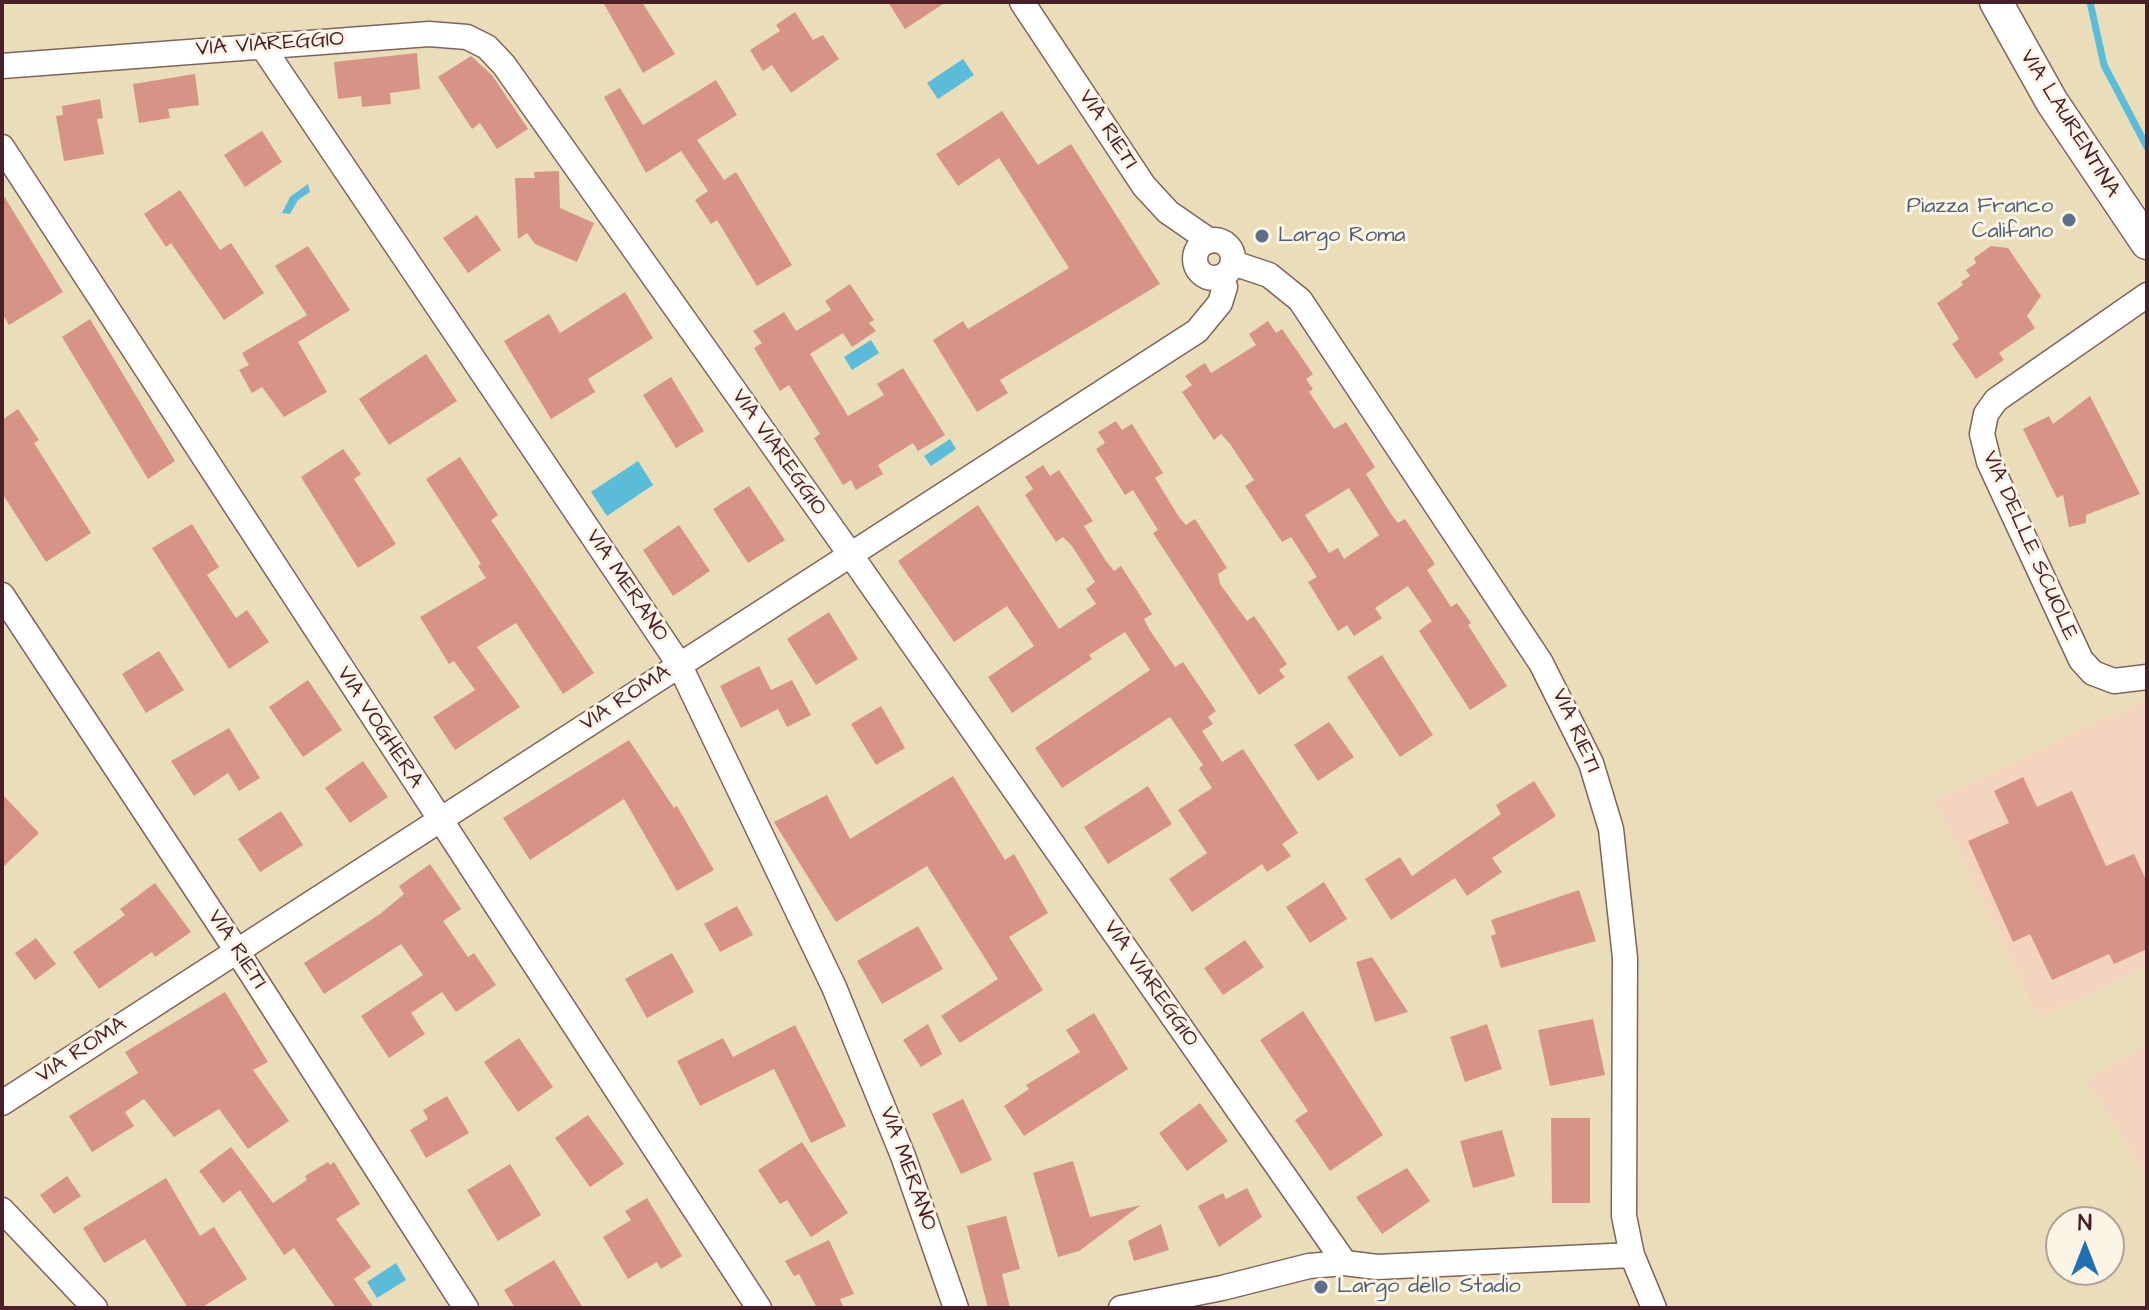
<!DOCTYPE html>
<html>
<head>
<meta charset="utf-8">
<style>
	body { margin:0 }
	#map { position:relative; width:2149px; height:1310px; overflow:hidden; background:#e9deb9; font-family:"Architects Daughter",sans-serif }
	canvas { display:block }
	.frame { position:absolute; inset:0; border:4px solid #4a1f2b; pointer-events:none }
	.north { position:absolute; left:2045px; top:1206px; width:80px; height:80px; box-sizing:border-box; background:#fcf5e5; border:2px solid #b59f9b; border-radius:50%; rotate:0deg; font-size:22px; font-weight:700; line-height:32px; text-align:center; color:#4a1f2b }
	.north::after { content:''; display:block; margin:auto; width:28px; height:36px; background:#1f6fb2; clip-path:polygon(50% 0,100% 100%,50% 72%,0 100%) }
</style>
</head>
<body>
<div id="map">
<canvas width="2149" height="1310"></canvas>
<div class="frame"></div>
<div class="north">N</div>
</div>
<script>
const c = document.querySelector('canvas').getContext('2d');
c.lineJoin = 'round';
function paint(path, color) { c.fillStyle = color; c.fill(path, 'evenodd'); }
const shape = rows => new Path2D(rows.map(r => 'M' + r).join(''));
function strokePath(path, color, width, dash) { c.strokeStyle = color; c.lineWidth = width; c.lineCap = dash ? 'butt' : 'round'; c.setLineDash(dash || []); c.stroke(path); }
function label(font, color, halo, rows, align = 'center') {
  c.font = font + ' "Architects Daughter",sans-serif'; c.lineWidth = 6; c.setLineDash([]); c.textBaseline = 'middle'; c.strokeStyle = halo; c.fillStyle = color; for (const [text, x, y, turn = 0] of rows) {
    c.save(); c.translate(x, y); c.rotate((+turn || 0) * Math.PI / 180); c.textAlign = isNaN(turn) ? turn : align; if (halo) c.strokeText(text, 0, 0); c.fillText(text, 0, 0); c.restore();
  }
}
paint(shape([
	[2147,698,2147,965,2039,1017,1934,802],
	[2147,1044,2147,1177,2086,1081]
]), '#f3d4be');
paint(shape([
	[963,59,974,75,938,99,927,83],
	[308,184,310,192,298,200,290,214,282,213,290,197],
	[871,340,879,353,852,370,844,357],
	[950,439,956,449,931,466,924,456],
	[638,461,653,485,607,516,591,492],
	[396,1263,406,1280,377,1298,367,1282]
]), '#5bbcda');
strokePath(shape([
	[2090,2,2104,65,2147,147]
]), '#5bbcda', 7);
paint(shape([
	[603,2,642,2,675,54,643,73],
	[888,2,946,2,905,29],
	[795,12,813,40,823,35,839,59,791,93,772,65,763,71,750,50,780,31,776,25],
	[417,53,420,89,390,93,391,104,362,107,361,96,338,99,334,62],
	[471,56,492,75,528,129,497,149,480,123,472,129,438,77],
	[195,74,199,105,168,109,170,118,139,123,133,84],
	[716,80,737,115,697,140,724,180,736,172,792,265,757,286,717,220,711,224,695,200,708,191,681,151,646,173,604,97,620,88,643,125],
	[100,99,103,118,97,119,104,154,64,161,56,116,63,115,62,106],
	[1002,111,1038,165,1071,144,1160,284,1000,380,1008,393,977,412,933,340,963,321,968,329,1069,268,999,158,958,186,936,154],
	[262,131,282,162,245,187,224,155],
	[559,171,560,208,594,223,577,262,535,244,527,233,518,239,515,178,535,178,534,172],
	[180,190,220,250,231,243,264,293,224,320,171,243,166,247,144,214],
	[2,193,63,292,9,325,2,313],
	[477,215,501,250,468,273,443,238],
	[308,246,350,310,298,342,327,392,284,417,262,387,252,393,239,370,249,365,242,353,307,315,275,266],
	[1991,246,2008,248,2041,296,2027,316,2035,328,1999,353,2004,360,1976,379,1952,344,1959,339,1937,303,1963,285,1961,282,1970,276,1966,270,1976,263,1974,258],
	[850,284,874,320,869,323,876,331,852,347,843,333,810,354,842,406,848,416,884,395,877,384,903,368,945,435,918,451,913,443,878,465,883,474,856,490,851,480,843,485,814,438,820,434,789,385,780,391,754,348,762,343,753,331,784,312,796,331,831,310,825,301],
	[625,292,653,338,588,379,595,392,551,419,504,341,549,314,560,333],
	[90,319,175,461,148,479,62,337],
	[1268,321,1276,333,1282,329,1313,374,1306,379,1313,389,1309,392,1334,429,1346,422,1375,467,1366,474,1391,514,1398,523,1405,519,1435,564,1427,570,1451,607,1457,603,1471,623,1468,625,1507,686,1470,710,1419,631,1432,621,1408,586,1375,608,1382,618,1354,636,1347,625,1338,631,1308,582,1317,577,1291,537,1282,542,1245,486,1254,480,1230,444,1221,434,1214,440,1182,392,1192,385,1185,376,1205,363,1211,373,1256,345,1249,334],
	[1349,488,1379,535,1344,559,1338,548,1329,553,1305,515],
	[426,354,457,401,389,445,359,399],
	[671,377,704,431,676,448,643,395],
	[2090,396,2140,494,2086,515,2086,523,2069,527,2063,495,2057,498,2023,429,2049,416,2053,424],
	[18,409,39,440,34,443,91,533,46,562,2,493,2,420],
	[1116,421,1122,430,1132,424,1163,473,1155,478,1179,517,1186,525,1195,519,1227,568,1218,574,1220,584,1247,621,1254,616,1287,664,1279,670,1285,677,1259,695,1153,533,1158,530,1133,490,1125,495,1096,449,1105,443,1098,432],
	[343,449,361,474,354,479,396,544,358,568,301,477],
	[460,457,498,515,491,520,594,673,563,694,516,623,477,647,520,707,455,750,433,717,475,690,454,661,449,664,420,617,486,578,478,566,481,564,426,479],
	[1043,465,1050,476,1059,470,1093,521,1084,526,1106,561,1114,571,1121,566,1152,614,1144,619,1149,629,1175,667,1183,662,1216,711,1208,717,1213,724,1202,731,1222,762,1243,749,1298,833,1282,844,1291,856,1267,872,1262,864,1192,912,1169,879,1207,853,1178,810,1212,788,1199,768,1203,765,1170,717,1062,788,1035,748,1150,670,1125,632,1089,655,1092,659,1012,713,988,677,1034,646,1007,606,954,642,898,561,978,505,1059,629,1096,604,1086,589,1095,582,1072,546,1063,537,1056,542,1025,495,1033,489,1025,477],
	[749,486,785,540,748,563,713,509],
	[192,524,219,567,207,575,236,618,247,610,269,642,229,669,152,548],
	[679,525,710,571,673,596,643,550],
	[829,612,858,659,816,685,787,639],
	[159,651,184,690,146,713,122,674],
	[1382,655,1433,735,1400,757,1347,677],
	[759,666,771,690,792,680,811,715,787,727,778,709,741,728,720,686],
	[308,680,342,730,303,757,269,707],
	[881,706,905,748,876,765,851,724],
	[1329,722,1354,757,1318,781,1294,745],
	[229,728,260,778,239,791,228,773,194,796,171,761],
	[629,740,674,808,677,806,714,870,677,891,624,799,530,860,503,818],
	[363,761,388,797,350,823,325,788],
	[953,776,1005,860,1014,854,1048,913,1009,937,1043,990,960,1043,941,1016,998,979,927,866,836,922,774,822,827,795,850,839],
	[2023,777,2037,807,2072,791,2106,866,2134,854,2147,882,2147,949,2114,964,2109,954,2052,980,2030,934,2013,942,1968,841,2009,823,1994,791],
	[1534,781,1556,816,1492,858,1502,872,1467,896,1455,878,1391,920,1365,879,1400,857,1412,876,1501,814,1496,805],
	[1148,786,1172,824,1108,864,1084,827],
	[2,794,39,833,2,868],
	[281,811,303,845,260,872,238,839],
	[430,864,461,909,443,921,468,957,474,953,496,985,456,1012,442,992,411,1013,425,1034,389,1058,361,1016,423,975,401,944,324,994,304,963,380,914,404,894,399,886],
	[1324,882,1347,919,1310,943,1286,907],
	[155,883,191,932,155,957,152,952,99,989,73,952,125,915,120,909],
	[1579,890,1596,941,1501,968,1491,936,1496,934,1491,920],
	[737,906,753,935,720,952,704,924],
	[918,926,943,969,882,1004,857,961],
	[36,938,56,964,35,980,15,953],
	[1245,940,1264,967,1223,995,1204,968],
	[672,953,694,992,647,1018,625,979],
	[1372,957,1408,1012,1375,1022,1356,962],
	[225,992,268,1062,253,1070,289,1121,248,1149,219,1109,174,1137,144,1099,125,1112,134,1126,92,1152,69,1116,138,1073,125,1052],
	[1303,1011,1383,1135,1330,1171,1295,1120,1308,1111,1260,1040],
	[1094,1013,1128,1069,1024,1136,1004,1106,1029,1089,1026,1085,1080,1052,1066,1030],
	[1593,1019,1605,1075,1550,1086,1538,1030],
	[928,1024,942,1054,921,1067,903,1040],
	[1487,1024,1502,1069,1465,1082,1450,1037],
	[795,1025,846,1126,811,1143,774,1069,700,1106,677,1061,723,1038,733,1057],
	[519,1038,553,1087,518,1112,484,1062],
	[447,1096,469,1133,426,1158,410,1130,428,1119,423,1110],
	[963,1099,992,1160,961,1174,932,1114],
	[1200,1103,1228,1141,1187,1171,1159,1133],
	[588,1115,624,1164,590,1187,555,1138],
	[1551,1118,1590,1118,1590,1203,1552,1203],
	[1502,1130,1515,1176,1473,1188,1460,1141],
	[802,1142,848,1213,811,1237,787,1200,780,1204,758,1170],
	[231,1147,273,1203,307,1180,305,1176,328,1162,330,1165,334,1162,360,1204,336,1219,371,1267,354,1279,374,1308,336,1308,294,1248,284,1255,240,1190,223,1203,199,1171],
	[1073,1161,1090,1217,1141,1205,1079,1251,1058,1257,1033,1173],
	[510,1164,541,1215,498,1241,467,1190],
	[1407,1168,1430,1201,1382,1234,1356,1197],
	[67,1176,81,1196,54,1214,40,1195],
	[166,1178,200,1236,214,1227,247,1279,201,1308,188,1308,145,1239,104,1263,83,1228],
	[1247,1188,1262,1217,1219,1247,1198,1206,1223,1193,1226,1199],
	[647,1198,682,1256,661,1269,657,1262,628,1279,603,1237,631,1220,625,1211],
	[1006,1216,1020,1269,1002,1274,1010,1308,988,1308,967,1226],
	[1161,1224,1169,1250,1134,1261,1128,1241],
	[829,1240,854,1294,840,1299,844,1308,817,1308,799,1274,794,1276,785,1261],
	[554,1260,583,1308,515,1308,504,1290]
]), '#d79486');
const minor = shape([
	[1022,2,1144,186,1168,212,1210,241],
	[262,46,679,664,834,987,903,1156,956,1308],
	[2,66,429,34,467,37,487,47,504,65,850,554,1345,1263],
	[2,147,759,1308],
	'1195 259a19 19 0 1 1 38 0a19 19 0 1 1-38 0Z',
	[1233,263,1269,275,1300,300,1541,663,1591,763,1611,829,1625,958,1624,1216,1632,1255,1654,1308],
	[2147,295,1996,400,1986,414,1982,434,1989,462,2081,660,2093,673,2114,681,2147,677],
	[2,595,237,951,466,1308],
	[2,1103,1197,331,1220,303,1225,287,1222,277],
	[2,1210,95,1308],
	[1121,1308,1222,1288,1309,1266,1345,1263,1377,1267,1632,1255]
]);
const secondary = shape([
	[1996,2,2052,102,2147,243]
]);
strokePath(minor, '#82625d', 27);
strokePath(secondary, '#82625d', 35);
strokePath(minor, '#fff', 24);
strokePath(secondary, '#fff', 32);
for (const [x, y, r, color] of [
	[2069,220,8,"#5c6f8a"],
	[1262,236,8,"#5c6f8a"],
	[1321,1287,8,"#5c6f8a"]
]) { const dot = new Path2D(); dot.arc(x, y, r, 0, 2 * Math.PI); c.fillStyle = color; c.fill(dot); strokePath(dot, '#fcf5e5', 3); }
label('22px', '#4a1f2b', '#fcf5e5', [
	["VIA VIAREGGIO",270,45,-4],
	["VIA LAURENTINA",2069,124,58],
	["VIA RIETI",1107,130,57],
	["VIA VIAREGGIO",778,453,55],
	["VIA DELLE SCUOLE",2029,546,66],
	["VIA MERANO",626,586,56],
	["VIA ROMA",626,699,-33],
	["VIA VOGHERA",379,728,57],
	["VIA RIETI",1575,731,66],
	["VIA RIETI",236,950,57],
	["VIA VIAREGGIO",1150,984,55],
	["VIA ROMA",82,1051,-33],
	["VIA MERANO",907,1169,70]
]);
label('22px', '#4e5e75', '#fcf5e5', [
	["Piazza Franco",2053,207,"right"],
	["Califano",2053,232,"right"],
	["Largo Roma",1278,236],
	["Largo dello Stadio",1337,1287]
], 'left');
</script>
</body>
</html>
